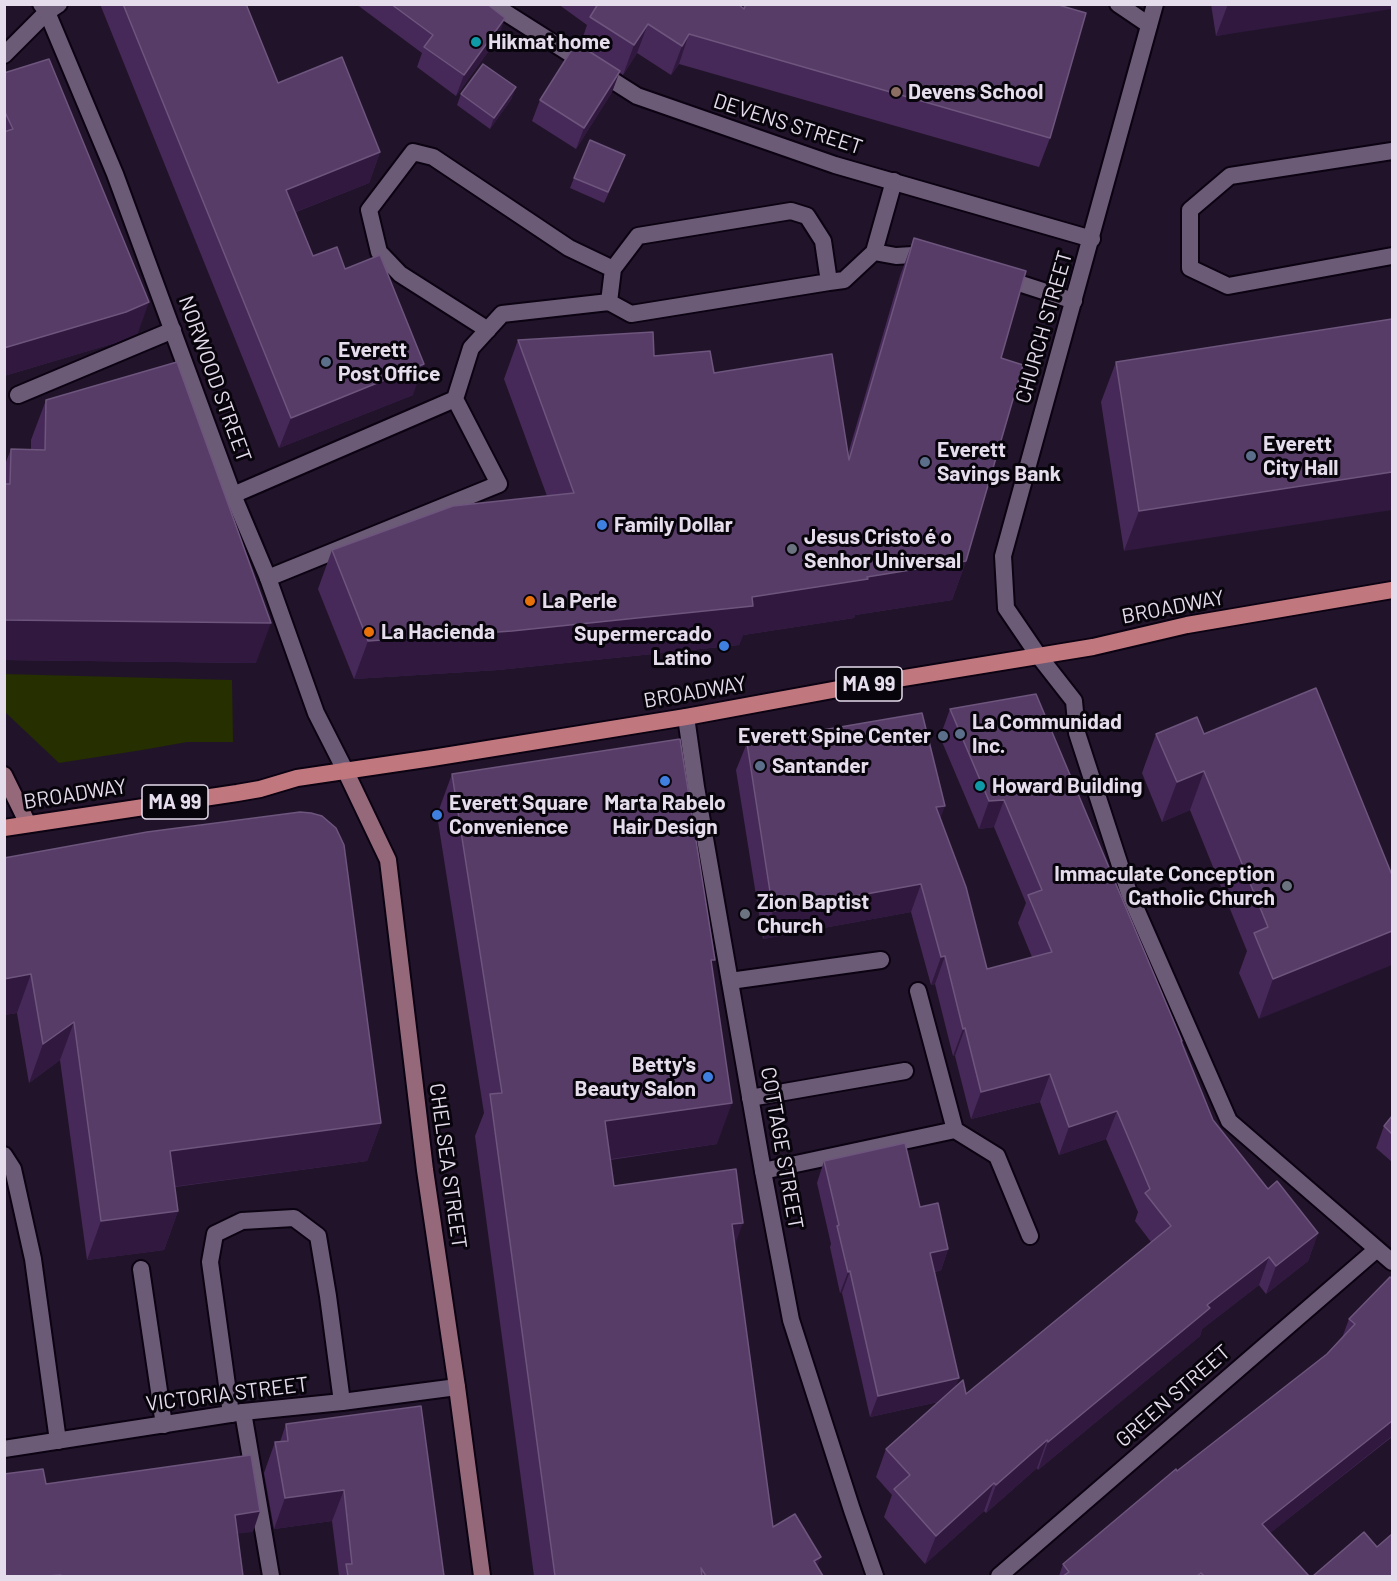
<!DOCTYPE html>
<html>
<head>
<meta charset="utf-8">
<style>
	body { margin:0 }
	#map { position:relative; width:1397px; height:1581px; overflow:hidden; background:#21142a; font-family:Barlow,sans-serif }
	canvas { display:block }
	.frame { position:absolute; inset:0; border:6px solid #e5dcec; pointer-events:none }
</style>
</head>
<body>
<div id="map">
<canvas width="1397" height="1581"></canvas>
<div class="frame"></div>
</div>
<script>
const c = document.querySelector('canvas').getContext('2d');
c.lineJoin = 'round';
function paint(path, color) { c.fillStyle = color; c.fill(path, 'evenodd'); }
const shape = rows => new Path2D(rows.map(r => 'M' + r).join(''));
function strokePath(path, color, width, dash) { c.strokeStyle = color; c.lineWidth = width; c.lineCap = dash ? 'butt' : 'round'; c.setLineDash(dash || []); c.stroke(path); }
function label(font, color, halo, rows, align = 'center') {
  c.font = font + ' Barlow,sans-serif'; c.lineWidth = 6; c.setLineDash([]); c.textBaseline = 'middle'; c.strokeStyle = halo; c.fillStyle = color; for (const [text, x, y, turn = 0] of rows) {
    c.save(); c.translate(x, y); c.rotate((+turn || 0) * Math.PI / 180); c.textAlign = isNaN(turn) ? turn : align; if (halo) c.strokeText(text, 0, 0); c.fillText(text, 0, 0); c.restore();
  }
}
paint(shape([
	[4,674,232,680,233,742,187,742,142,750,59,763,5,712]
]), '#252f00');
const service = shape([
	[4,55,47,12],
	[1392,151,1230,176,1190,210,1190,268,1228,286,1392,256],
	[874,252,896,256,930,254],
	[1003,278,1074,301],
	[829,282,823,241,807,216,791,211,638,236,613,269,609,302,631,314,829,282,844,280,874,252,894,181],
	[488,330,400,274,379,252,369,210,413,152,433,157,569,248,613,269],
	[18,395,173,330],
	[233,495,455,399],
	[268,578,499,484,455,399,471,348,502,314,609,302],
	[730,981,881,960],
	[750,1098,905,1071],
	[4,1155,13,1169,33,1259,58,1441],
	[141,1269,164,1425],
	[243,1412,271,1576],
	[231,1414,210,1262,215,1234,242,1221,294,1218,318,1236,328,1296,342,1402]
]);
const minor = shape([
	[492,4,637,96,835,165,1092,239],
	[1118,4,1149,25],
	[47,12,59,4],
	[1038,655,1074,701,1077,733,1129,893,1229,1121,1392,1262],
	[955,1130,997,1156,1030,1236],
	[763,1171,955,1130,918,991],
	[4,1449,243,1412,342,1402,457,1387],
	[999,1576,1377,1249]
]);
const tertiary = shape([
	[41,4,47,12,115,174,233,495,268,578,316,713,345,770],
	[1038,655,1006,608,1003,556,1155,4],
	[686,717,696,787,763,1171,791,1320,852,1510,875,1576]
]);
const secondary = shape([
	[345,770,388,860,425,1170,457,1387,482,1576],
	[4,775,28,824]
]);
const primary = shape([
	[4,828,237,793,260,789,297,778,432,758,686,717,849,687,1093,647,1187,625,1392,590]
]);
strokePath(service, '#0b0212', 20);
strokePath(minor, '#0b0212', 20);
strokePath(tertiary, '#0b0212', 20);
strokePath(secondary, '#0b0212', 20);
strokePath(primary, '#0b0212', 20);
strokePath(service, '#6b5b76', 16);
strokePath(minor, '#6b5b76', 16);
strokePath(tertiary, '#6b5b76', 16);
strokePath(secondary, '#96697a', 16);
strokePath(primary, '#c1777e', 16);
paint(shape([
	[100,4,246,4,278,83,380,152,369,183,296,212,313,256,345,269,413,395,279,448],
	[356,4,487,4,498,38,456,96,417,67,422,53],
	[558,4,738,4,743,8,744,4,1055,4,1050,138,1039,167,679,64,671,75,637,53,623,75,619,72,612,92,576,149,532,121,540,100,580,46,587,25],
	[1211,4,1392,4,1216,36],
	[4,73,138,333,115,343,4,376],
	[461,94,512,98,490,129,457,105],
	[621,166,604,203,570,188,574,178],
	[914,238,1001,358,966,561,952,600,855,615,854,618,743,635,739,645,498,670,354,679,318,589,332,550,547,496,504,379,518,340,654,356,714,373,848,454,900,276],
	[1392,319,1124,551,1101,402,1116,362],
	[46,400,256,663,4,660,4,467,11,449,31,450,31,440],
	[950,709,1181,1043,1213,1120,1268,1189,1318,1233,1308,1261,1266,1294,1259,1285,1202,1329,1200,1336,1038,1470,1037,1468,986,1513,984,1511,925,1564,884,1517,892,1495,876,1477,886,1449,938,1402,870,1417,842,1293,840,1293,830,1247,831,1244,817,1183,824,1161,920,1207,948,1249,941,1270,935,1272,955,1386,966,1394,1151,1242,1135,1221,1138,1212,1106,1139,1059,1155,1040,1102,971,1119,955,1056,953,1056,935,984,931,985,911,912,763,939,736,770,747,743,941,819,987,969,1032,957,1018,923,1026,903,994,827,979,829,940,737],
	[1156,734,1204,734,1392,875,1259,1019,1239,973,1247,951,1190,810,1162,822,1142,773],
	[452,774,712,967,717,1144,610,1160,614,1186,735,1246,773,1527,817,1566,823,1576,534,1576,475,1136,484,1113,437,815],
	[4,858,381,1123,367,1161,175,1187,178,1211,164,1250,87,1260,60,1060,29,1083,17,1013,4,1015],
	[1392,1116,1392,1162,1376,1148,1384,1126],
	[1392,1279,1392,1437,1270,1533,1309,1576,1059,1576,1063,1564,1177,1471,1327,1354,1342,1338,1349,1319],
	[286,1424,444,1576,339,1576,332,1521,274,1529,264,1473,275,1442,280,1442]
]), '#462958');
paint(shape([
	[1228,4,1392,4,1392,9,1216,36],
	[505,18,498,38,456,96,464,75],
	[648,24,637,53,623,75,634,45],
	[689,34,679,64,671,75,682,46],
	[620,71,612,92,576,149,584,128],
	[516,87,512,98,490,129,494,118],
	[380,152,369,183,275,220,286,190],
	[149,302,138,333,115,343,4,376,4,348],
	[424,364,413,395,279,448,291,418],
	[1392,472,1392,510,1124,551,1139,511],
	[966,561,952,600,855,615,854,618,743,635,739,645,498,670,354,679,368,641,752,597,867,577],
	[4,620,271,623,256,663,4,660],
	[1204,771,1190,810,1162,822,1177,782],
	[1004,800,994,827,979,829,989,801],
	[945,806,935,834,936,807],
	[921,884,911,912,763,939,773,911],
	[1392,931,1392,965,1259,1019,1273,979],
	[945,956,935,984,931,985,941,957],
	[31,974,17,1013,4,1015,4,979],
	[74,1022,60,1060,29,1083,43,1044],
	[965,1028,955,1056,953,1056,963,1029],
	[1050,1074,1040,1102,971,1119,981,1092],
	[732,1103,717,1144,590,1162,605,1121],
	[1117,1111,1106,1139,1059,1155,1069,1127],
	[381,1123,367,1161,156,1189,170,1151],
	[178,1211,164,1250,87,1260,101,1221],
	[743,1223,728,1264,732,1224],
	[1318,1233,1308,1261,1266,1294,1276,1266],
	[948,1249,941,1270,923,1274,930,1253],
	[1269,1257,1259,1285,1202,1329,1200,1336,1038,1470,1048,1442,1207,1305],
	[850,1271,842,1293,840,1293,848,1272],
	[959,1378,951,1399,870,1417,878,1396],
	[1392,1421,1392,1436,1254,1546,1262,1524],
	[1047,1440,1037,1468,986,1513,996,1485],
	[994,1483,984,1511,925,1564,936,1536],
	[344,1490,332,1521,274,1529,285,1498],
	[260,1511,253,1532,227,1535,235,1515],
	[821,1557,813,1576,814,1561]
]), '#30183f');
const building = shape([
	[123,4,246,4,278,83,342,57,380,152,286,190,313,256,337,247,345,269,380,255,424,364,291,418,123,4],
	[391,4,487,4,505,18,464,75,424,47,433,35,391,4],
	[598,4,738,4,744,9,746,4,1055,4,1086,13,1050,138,689,34,682,46,648,24,634,45,590,17,598,4],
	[576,43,620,71,584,128,540,100,576,43],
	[49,59,149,302,126,312,4,348,4,132,13,129,4,110,4,73,49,59],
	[483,64,516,87,494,118,461,94,483,64],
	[590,140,625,155,608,192,574,178,590,140],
	[914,238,1026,271,1001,358,1023,365,966,561,867,577,868,579,752,597,753,606,512,631,368,641,332,550,453,506,574,493,518,340,653,332,654,356,710,351,714,373,832,354,849,460,914,238],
	[1392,319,1392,472,1139,511,1116,362,1392,319],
	[177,362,271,623,4,620,4,484,10,484,11,449,45,450,46,400,177,362],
	[1316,688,1392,875,1392,931,1273,979,1254,933,1268,927,1204,771,1177,782,1156,734,1197,717,1204,734,1316,688],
	[1036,694,1182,1041,1181,1041,1213,1120,1268,1189,1277,1181,1318,1233,1276,1266,1269,1257,1207,1305,1210,1308,1048,1442,1047,1440,996,1485,994,1483,936,1536,894,1489,910,1475,886,1449,963,1380,966,1394,1171,1226,1145,1193,1150,1189,1117,1111,1069,1127,1050,1074,981,1092,965,1028,963,1029,945,956,941,957,921,884,773,911,747,743,922,713,945,806,936,807,966,887,987,969,1052,952,1028,895,1042,890,1004,800,989,801,950,709,1036,694],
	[680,739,715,960,711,960,732,1103,605,1121,614,1186,736,1169,743,1223,732,1224,773,1527,795,1514,821,1557,814,1561,823,1576,706,1576,701,1568,702,1576,555,1576,490,1094,502,1093,452,774,680,739],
	[300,812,311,813,322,816,336,828,344,845,381,1123,170,1151,178,1211,101,1221,74,1022,43,1044,31,974,4,979,4,858,147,832,300,812],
	[1392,1116,1392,1134,1384,1126,1392,1116],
	[905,1143,920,1207,938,1203,948,1249,930,1253,959,1378,878,1396,850,1271,848,1272,837,1226,839,1225,824,1161,905,1143],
	[1390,1277,1392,1279,1392,1421,1262,1524,1309,1576,1204,1576,1201,1573,1197,1576,1063,1576,1069,1572,1063,1564,1176,1469,1177,1471,1327,1354,1355,1324,1349,1319,1390,1277],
	[421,1406,444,1576,348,1576,346,1564,352,1564,344,1490,285,1498,275,1442,288,1441,286,1424,421,1406],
	[251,1455,260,1511,235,1515,243,1576,61,1576,61,1575,46,1576,4,1576,4,1474,43,1469,46,1484,251,1455],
	[1364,1532,1377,1547,1392,1534,1392,1576,1313,1576,1364,1532]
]);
paint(building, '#573c68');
strokePath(building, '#6d557d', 1.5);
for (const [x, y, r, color] of [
	[476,42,6,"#0f9aa8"],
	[896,92,6,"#8d6e63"],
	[326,362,6,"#5c6f8a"],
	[1251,456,6,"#5c6f8a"],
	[925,462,6,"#5c6f8a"],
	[602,525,6,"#3f7fe0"],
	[792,549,6,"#6b7280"],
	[530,601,6,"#e8710a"],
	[369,632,6,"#e8710a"],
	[724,646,6,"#3f7fe0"],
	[960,734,6,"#5c6f8a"],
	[943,736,6,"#5c6f8a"],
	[760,766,6,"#5c6f8a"],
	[665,781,6,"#3f7fe0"],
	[980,786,6,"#0f9aa8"],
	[437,815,6,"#3f7fe0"],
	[1287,886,6,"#6b7280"],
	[745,914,6,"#6b7280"],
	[708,1077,6,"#3f7fe0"]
]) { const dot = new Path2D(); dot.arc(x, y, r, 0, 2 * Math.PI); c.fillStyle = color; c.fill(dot); strokePath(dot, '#08040c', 2); }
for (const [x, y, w] of [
	[869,684,66],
	[175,802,66]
]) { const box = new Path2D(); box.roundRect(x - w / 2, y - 17, w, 34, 4.5); c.fillStyle = '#08040c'; c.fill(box); strokePath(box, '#e5dcec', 1.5); }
label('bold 20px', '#e5dcec', null, [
	["MA 99",869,684],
	["MA 99",175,802]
]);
label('bold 21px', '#e5dcec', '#08040c', [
	["Hikmat home",488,42],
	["Devens School",908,92],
	["Everett",338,350],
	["Post Office",338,374],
	["Everett",1263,444],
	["City Hall",1263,468],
	["Everett",937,450],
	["Savings Bank",937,474],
	["Family Dollar",614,525],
	["Jesus Cristo é o",804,537],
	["Senhor Universal",804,561],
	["La Perle",542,601],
	["La Hacienda",381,632],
	["Supermercado",712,634,"right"],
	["Latino",712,658,"right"],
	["La Communidad",972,722],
	["Inc.",972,746],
	["Everett Spine Center",931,736,"right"],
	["Santander",772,766],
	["Howard Building",992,786],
	["Everett Square",449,803],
	["Convenience",449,827],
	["Marta Rabelo",665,803,"center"],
	["Hair Design",665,827,"center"],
	["Immaculate Conception",1275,874,"right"],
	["Catholic Church",1275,898,"right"],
	["Zion Baptist",757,902],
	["Church",757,926],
	["Betty's",696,1065,"right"],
	["Beauty Salon",696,1089,"right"]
], 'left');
label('21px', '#e5dcec', '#08040c', [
	["DEVENS STREET",788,124,18],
	["CHURCH STREET",1044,327,-74],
	["NORWOOD STREET",215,379,70],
	["BROADWAY",1173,607,-11],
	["BROADWAY",695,692,-10],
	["BROADWAY",75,794,-9],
	["COTTAGE STREET",782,1148,80],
	["CHELSEA STREET",448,1166,82],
	["VICTORIA STREET",227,1394,-7],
	["GREEN STREET",1173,1396,-41]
]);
</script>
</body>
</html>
